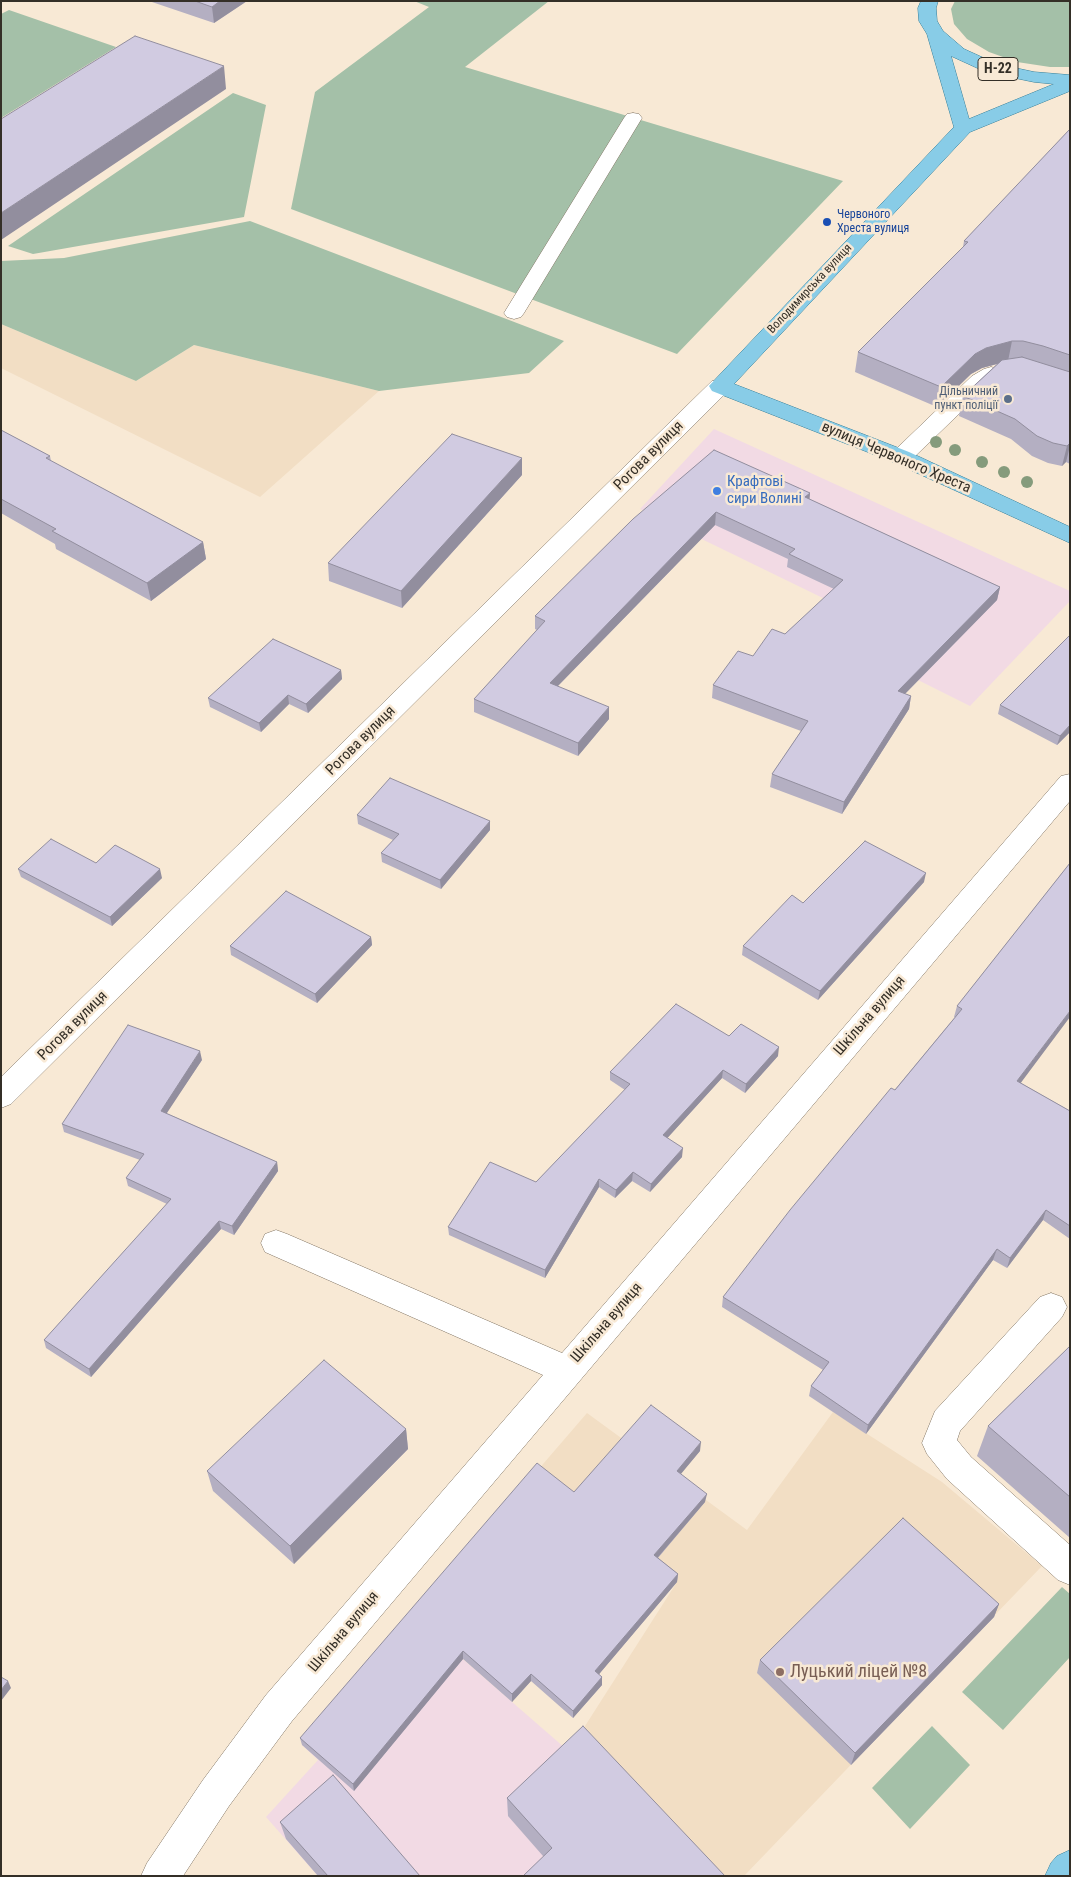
<!DOCTYPE html>
<html>
<head>
<meta charset="utf-8">
<style>
	body { margin:0 }
	#map { position:relative; width:1071px; height:1877px; overflow:hidden; background:#f8e9d5; font-family:"Roboto Condensed",sans-serif }
	canvas { display:block }
	.frame { position:absolute; inset:0; border:2px solid #342f27; pointer-events:none }
</style>
</head>
<body>
<div id="map">
<canvas width="1071" height="1877"></canvas>
<div class="frame"></div>
</div>
<script>
const c = document.querySelector('canvas').getContext('2d');
c.lineJoin = 'round';
function paint(path, color) { c.fillStyle = color; c.fill(path, 'evenodd'); }
const shape = rows => new Path2D(rows.map(r => 'M' + r).join(''));
function strokePath(path, color, width, dash) { c.strokeStyle = color; c.lineWidth = width; c.lineCap = dash ? 'butt' : 'round'; c.setLineDash(dash || []); c.stroke(path); }
function label(font, color, halo, rows, align = 'center') {
  c.font = font + ' "Roboto Condensed",sans-serif'; c.lineWidth = 5; c.setLineDash([]); c.textBaseline = 'middle'; c.strokeStyle = halo; c.fillStyle = color; for (const [text, x, y, turn = 0] of rows) {
    c.save(); c.translate(x, y); c.rotate((+turn || 0) * Math.PI / 180); c.textAlign = isNaN(turn) ? turn : align; if (halo) c.strokeText(text, 0, 0); c.fillText(text, 0, 0); c.restore();
  }
}
paint(shape([
	[714,429,1070,591,1070,601,970,706,806,624,829,601,640,509],
	[412,1615,565,1748,705,1876,318,1876,266,1817,318,1760,302,1745]
]), '#f2dae4');
paint(shape([
	[1,324,136,381,194,345,379,391,260,497,1,368],
	[833,1412,942,1482,1042,1566,744,1876,705,1876,565,1748,585,1726,677,1582,537,1471,587,1413,747,1530]
]), '#f2dec4');
paint(shape([
	[414,1,549,1,465,67,843,181,677,354,291,209,315,92,429,7],
	[955,1,1070,1,1070,67,1050,67,1017,62,989,52,967,39,954,24,951,9],
	[9,10,116,47,1,118,1,14],
	[233,93,266,105,244,217,33,254,8,246],
	[250,221,564,341,529,373,379,391,194,345,136,381,1,324,1,261,64,258],
	[1062,1587,1070,1594,1070,1657,1003,1730,962,1692],
	[932,1726,970,1765,910,1829,872,1788]
]), '#a4c0a8');
const minor = shape([
	[633,113,639,114,642,118,524,313,521,317,514,319,507,317,504,313,624,118,627,114,633,113],
	[991,367,998,369,1002,373,998,377,988,386,909,462,901,464,893,462,890,457,893,452,972,376,984,369,991,367],
	[720,380,728,381,731,386,728,391,11,1104,1,1108,1,1077,712,381,720,380],
	[1070,774,1070,801,292,1721,229,1806,183,1876,141,1876,147,1863,203,1780,266,1695,543,1375,265,1252,261,1243,265,1234,276,1230,287,1234,562,1353,1061,776,1070,774],
	[1051,1293,1062,1297,1067,1307,1062,1317,960,1431,957,1440,971,1457,1070,1545,1070,1585,1058,1580,947,1479,927,1454,922,1443,935,1411,1040,1297,1051,1293]
]);
const major = shape([
	[921,1,938,1,936,8,937,21,943,31,964,49,997,64,1034,72,1070,75,1070,91,970,132,734,384,909,452,1070,527,1070,543,893,462,712,391,709,386,954,127,927,34,919,21,918,8,921,1],
	[951,56,986,72,1034,82,1054,84,969,119,951,56],
	[1070,1850,1070,1876,1045,1876,1051,1863,1057,1856,1070,1850]
]);
strokePath(minor, '#817463', 1);
strokePath(major, '#377f99', 1);
paint(minor, '#fff');
paint(major, '#88cce7');
c.fillStyle = '#859b7c';
for (const [x, y] of [
	[936,442],
	[955,450],
	[982,462],
	[1004,472],
	[1027,482]
]) { c.beginPath(); c.arc(x, y, 6, 0, 2 * Math.PI); c.fill(); }
paint(shape([
	[149,1,247,1,214,23],
	[1070,129,1070,464,1066,462,1062,466,1048,463,1032,456,1011,439,959,416,963,396,997,364,982,368,971,374,937,407,855,372,858,352,963,247,964,241],
	[1,430,50,456,51,461,203,542,206,559,151,601,56,549,55,544,1,513],
	[522,475,402,608,329,581,328,563],
	[810,493,809,499,1000,587,997,600,905,694,911,696,909,709,842,814,770,787,772,774,801,731,712,698,713,685,753,656,785,634,834,589,787,567,788,559,715,525,558,686,609,719,578,756,474,712,474,699,537,630,535,629,535,616,633,519],
	[341,670,342,679,308,713,289,704,261,732,210,707,208,698],
	[1000,705,1070,732,1057,745,998,714],
	[357,815,490,830,441,889,382,862,381,853,393,840,358,824],
	[1070,863,1021,1083,1070,1111,1070,1239,1043,1220,1007,1268,993,1260,866,1434,809,1396,811,1386,823,1370,722,1307,723,1297,955,1017,954,1017,957,1006],
	[18,869,162,878,112,926,21,877],
	[924,882,818,1000,742,955,743,946,803,903],
	[371,937,372,945,317,1003,231,955,230,946],
	[729,1036,778,1056,745,1093,722,1078,667,1138,682,1157,650,1192,632,1181,615,1198,599,1187,545,1278,449,1235,448,1227,536,1182,625,1090,610,1080,610,1072],
	[202,1060,166,1113,277,1162,278,1171,234,1235,221,1229,91,1377,46,1348,44,1340,167,1204,128,1186,126,1178,140,1160,64,1132,62,1124],
	[1070,1346,1070,1538,977,1456,988,1426],
	[406,1429,408,1449,294,1564,213,1491,207,1471],
	[700,1451,680,1474,705,1502,658,1558,678,1574,677,1582,599,1674,602,1685,573,1718,531,1681,512,1702,463,1659,354,1791,302,1745,300,1738,574,1492],
	[999,1604,994,1617,851,1765,757,1673,760,1660],
	[507,1798,725,1876,543,1856,508,1816],
	[280,1822,420,1876,318,1876,286,1839]
]), '#b4afc2');
paint(shape([
	[220,1,247,1,214,23,212,7],
	[224,66,226,89,1,240,1,213],
	[1012,341,1008,361,982,368,971,374,937,407,941,387,975,354,986,348],
	[1070,443,1070,446,1066,462,1062,466,1067,446],
	[522,458,522,475,402,608,401,591],
	[810,493,809,505,805,497],
	[716,512,715,525,549,695,550,683],
	[203,542,206,559,151,601,147,583],
	[1000,587,997,600,895,704,898,691],
	[341,670,342,679,308,713,306,704],
	[288,695,289,704,261,732,259,723],
	[911,696,909,709,842,814,844,802],
	[609,707,609,719,578,756,578,743],
	[1070,725,1070,732,1057,745,1060,736],
	[490,821,490,830,441,889,440,880],
	[160,869,162,878,112,926,110,917],
	[926,873,924,882,818,1000,820,991],
	[371,937,372,945,317,1003,315,994],
	[1070,1011,1070,1017,1014,1092,1017,1081],
	[779,1047,778,1056,745,1093,746,1084],
	[200,1051,202,1060,163,1119,161,1111],
	[723,1070,722,1078,662,1144,663,1135],
	[683,1148,682,1157,650,1192,651,1184],
	[277,1162,278,1171,234,1235,232,1226],
	[633,1172,632,1181,615,1198,616,1190],
	[599,1179,599,1187,545,1278,545,1270],
	[1046,1210,1043,1220,1007,1268,1010,1258],
	[219,1221,221,1229,91,1377,89,1369],
	[997,1249,993,1260,866,1434,868,1425],
	[406,1429,408,1449,294,1564,290,1546],
	[701,1442,700,1451,676,1480,677,1471],
	[707,1494,705,1502,653,1563,654,1555],
	[678,1574,677,1582,595,1679,595,1671],
	[999,1604,994,1617,851,1765,855,1753],
	[463,1651,463,1659,354,1791,353,1784],
	[531,1674,531,1681,512,1702,512,1694],
	[602,1677,602,1685,573,1718,573,1711],
	[8,1681,11,1688,1,1701,1,1690]
]), '#928e9e');
const building = shape([
	[195,1,220,1,212,7,195,1],
	[135,36,224,66,1,213,1,119,135,36],
	[1070,129,1070,355,1043,346,1023,341,1012,341,986,348,975,354,941,387,858,352,968,242,964,241,1070,129],
	[1022,357,1070,372,1070,443,1067,446,1053,443,1037,436,1015,419,963,396,1002,360,1022,357],
	[1,430,50,456,46,458,203,542,147,583,52,531,56,529,1,499,1,430],
	[452,434,522,458,401,591,328,563,452,434],
	[714,450,810,493,805,497,1000,587,898,691,911,696,844,802,772,774,808,721,713,685,738,651,753,656,772,629,785,634,843,580,789,554,795,549,716,512,550,683,609,707,578,743,474,699,545,621,535,616,633,519,714,450],
	[1070,635,1070,725,1060,736,1000,705,1070,635],
	[273,639,341,670,306,704,288,695,259,723,208,698,273,639],
	[390,778,490,821,440,880,381,853,399,834,357,815,390,778],
	[51,839,96,863,115,845,160,869,110,917,18,869,51,839],
	[865,841,926,873,820,991,743,946,792,895,803,903,865,841],
	[1070,863,1070,1011,1017,1081,1070,1111,1070,1226,1046,1210,1010,1258,997,1249,868,1425,811,1386,829,1362,723,1297,790,1210,891,1088,895,1090,962,1009,957,1006,1070,863],
	[286,891,371,937,315,994,230,946,286,891],
	[676,1004,729,1036,741,1024,779,1047,746,1084,723,1070,663,1135,683,1148,651,1184,633,1172,616,1190,599,1179,545,1270,448,1227,490,1162,536,1182,630,1084,610,1072,676,1004],
	[128,1025,200,1051,161,1111,277,1162,232,1226,219,1221,89,1369,44,1340,171,1199,126,1178,144,1154,62,1124,128,1025],
	[1070,1346,1070,1497,988,1426,1070,1346],
	[324,1360,406,1429,290,1546,207,1471,324,1360],
	[651,1405,701,1442,677,1471,707,1494,654,1555,678,1574,595,1671,602,1677,573,1711,531,1674,512,1694,463,1651,353,1784,300,1738,537,1463,574,1492,651,1405],
	[903,1518,999,1604,855,1753,760,1660,903,1518],
	[1,1677,8,1681,1,1690,1,1677],
	[583,1726,725,1876,523,1876,552,1848,507,1798,583,1726],
	[333,1775,420,1876,328,1876,280,1822,333,1775]
]);
paint(building, '#d1cbe1');
strokePath(building, '#928e9e', 1);
for (const [x, y, r, color] of [
	[827,222,5,"#1a4fb4"],
	[1008,399,5,"#5c6f8a"],
	[717,491,5,"#3f7fe0"],
	[780,1672,5,"#8d6e63"]
]) { const dot = new Path2D(); dot.arc(x, y, r, 0, 2 * Math.PI); c.fillStyle = color; c.fill(dot); strokePath(dot, '#f8e9d5', 2); }
label('12px', '#164399', '#f8e9d5', [
	["Червоного",837,215],
	["Хреста вулиця",837,229]
], 'left');
label('12px', '#342f27', '#f8e9d5', [
	["Володимирська вулиця",810,289,-47]
]);
label('12px', '#4e5e75', '#f8e9d5', [
	["Дільничний",998,392],
	["пункт поліції",998,406]
], 'right');
for (const [x, y, w] of [
	[998,69,40]
]) { const box = new Path2D(); box.roundRect(x - w / 2, y - 11.5, w, 23, 4); c.fillStyle = '#f8e9d5'; c.fill(box); strokePath(box, '#342f27', 1); }
label('bold 14px', '#342f27', null, [
	["Н-22",998,69]
]);
label('15px', '#342f27', '#f8e9d5', [
	["Рогова вулиця",649,456,-45],
	["вулиця Червоного Хреста",896,458,23],
	["Рогова вулиця",361,741,-45],
	["Шкільна вулиця",870,1016,-49],
	["Рогова вулиця",73,1026,-45],
	["Шкільна вулиця",607,1323,-49],
	["Шкільна вулиця",344,1632,-50]
]);
label('15px', '#366cbe', '#f8e9d5', [
	["Крафтові",727,482],
	["сири Волині",727,499]
], 'left');
label('18px', '#785e54', '#f8e9d5', [
	["Луцький ліцей №8",790,1672]
], 'left');
</script>
</body>
</html>
